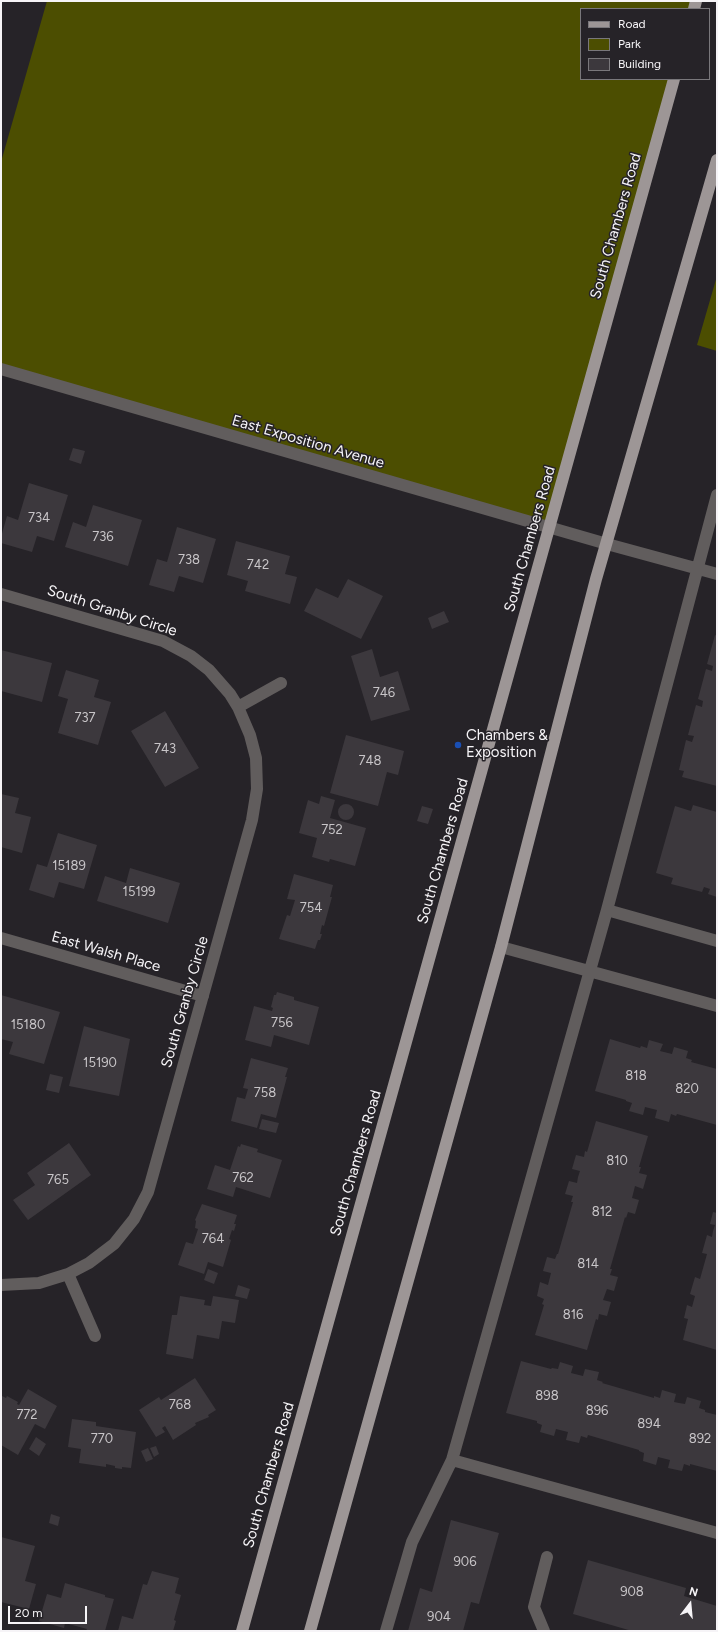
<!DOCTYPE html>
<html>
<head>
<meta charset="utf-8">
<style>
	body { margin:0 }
	#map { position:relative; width:718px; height:1632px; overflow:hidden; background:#262328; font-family:Figtree,sans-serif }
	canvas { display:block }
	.frame { position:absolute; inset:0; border:2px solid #f6f4f7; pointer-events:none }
	.legend { position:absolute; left:580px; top:8px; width:130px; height:72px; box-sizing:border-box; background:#262328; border:1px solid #79777b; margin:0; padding:5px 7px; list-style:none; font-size:12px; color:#f6f4f7 }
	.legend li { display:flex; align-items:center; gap:8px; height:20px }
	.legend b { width:20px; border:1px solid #79777b }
	.north { position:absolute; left:670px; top:1584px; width:40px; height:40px; -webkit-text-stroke:3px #262328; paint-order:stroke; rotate:16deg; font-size:11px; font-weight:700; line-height:16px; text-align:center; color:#f6f4f7 }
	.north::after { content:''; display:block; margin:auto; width:14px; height:18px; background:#f6f4f7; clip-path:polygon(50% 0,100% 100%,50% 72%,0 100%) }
	.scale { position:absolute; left:8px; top:1606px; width:79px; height:18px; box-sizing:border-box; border:2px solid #f6f4f7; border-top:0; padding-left:5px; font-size:12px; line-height:14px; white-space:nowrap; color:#f6f4f7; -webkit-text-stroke:3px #262328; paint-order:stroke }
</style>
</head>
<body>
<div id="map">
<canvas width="718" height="1632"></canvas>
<div class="frame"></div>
<ul class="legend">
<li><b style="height:5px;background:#9d9696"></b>Road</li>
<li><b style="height:11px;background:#4c4e01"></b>Park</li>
<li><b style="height:11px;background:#3c383d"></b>Building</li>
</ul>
<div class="north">N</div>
<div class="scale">20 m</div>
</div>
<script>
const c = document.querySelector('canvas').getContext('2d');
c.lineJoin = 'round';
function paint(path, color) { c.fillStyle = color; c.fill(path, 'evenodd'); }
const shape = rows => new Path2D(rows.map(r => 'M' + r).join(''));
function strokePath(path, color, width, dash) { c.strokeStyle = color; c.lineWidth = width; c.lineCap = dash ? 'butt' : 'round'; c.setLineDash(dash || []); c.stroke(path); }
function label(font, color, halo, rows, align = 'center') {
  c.font = font + ' Figtree,sans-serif'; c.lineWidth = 3; c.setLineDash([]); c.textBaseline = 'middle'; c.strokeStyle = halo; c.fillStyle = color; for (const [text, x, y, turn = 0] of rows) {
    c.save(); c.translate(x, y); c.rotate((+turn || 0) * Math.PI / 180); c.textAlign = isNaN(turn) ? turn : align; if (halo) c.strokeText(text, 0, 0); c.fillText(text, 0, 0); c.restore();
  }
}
paint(shape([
	[47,1,696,1,694,9,581,9,581,79,674,79,549,528,1,369,1,162],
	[717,276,717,351,697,345]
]), '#4c4e01');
paint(shape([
	[73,448,85,451,81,464,69,460],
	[29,483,68,495,54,541,37,536,32,552,1,543,1,537,7,516,18,520],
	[93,505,142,520,128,566,65,547,73,522,86,527],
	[177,527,216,539,203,583,179,576,174,592,149,585,157,559,167,562],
	[236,541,290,556,285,574,297,577,290,604,245,591,248,581,227,575],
	[348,579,383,596,361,639,304,611,316,588,338,598],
	[444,611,449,622,432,629,428,618],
	[715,635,717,636,717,786,682,777,684,771,679,770,686,740,692,742,694,736,688,735,696,705,702,707,703,701,698,699,706,669,712,671,713,666,707,664],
	[372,649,380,677,398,671,410,710,371,721,351,656],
	[1,650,52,663,42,702,1,691],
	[66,670,99,680,94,697,111,702,98,745,58,733,68,699,58,696],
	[165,711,199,768,165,787,131,731],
	[346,735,404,751,398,775,387,772,378,806,330,793],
	[1,794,19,798,15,813,31,817,22,853,1,847],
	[321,796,335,800,330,818,366,828,355,866,330,859,329,862,312,857,317,838,299,833,308,800,319,804],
	'338 812a8 8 0 1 1 16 0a8 8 0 1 1-16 0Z',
	[693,805,717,812,717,897,708,894,710,889,704,887,702,892,671,884,673,878,656,873,675,806,691,811],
	[422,806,433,809,428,824,417,821],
	[58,833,97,845,84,889,59,882,54,898,29,890,37,864,47,867],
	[130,868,180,883,168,923,97,901,105,876,126,883],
	[294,874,333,885,330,897,332,897,324,926,322,925,320,934,322,934,320,940,318,940,315,949,279,939,287,915,290,916,295,900,287,899],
	[277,992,294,997,294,1000,319,1007,309,1045,274,1035,271,1047,245,1040,254,1006,272,1011,273,1008,271,1007,274,995,276,995],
	[1,995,60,1012,44,1064,9,1054,13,1042,1,1039],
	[84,1026,130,1039,119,1096,69,1086],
	[610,1039,640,1048,641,1046,647,1048,649,1040,663,1044,660,1051,672,1054,674,1047,688,1051,686,1058,692,1060,691,1062,717,1069,717,1125,677,1114,676,1116,671,1114,669,1122,655,1118,657,1110,645,1107,643,1115,629,1111,632,1103,626,1101,626,1100,595,1091],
	[251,1058,288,1068,285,1077,287,1077,276,1118,261,1114,257,1128,231,1121,237,1097,245,1099,248,1089,243,1088],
	[50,1074,63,1077,59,1093,46,1090],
	[262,1119,279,1123,276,1133,259,1129],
	[596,1121,648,1136,639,1167,641,1167,639,1173,647,1175,643,1189,635,1186,632,1198,639,1200,635,1214,628,1212,626,1218,625,1217,610,1269,612,1269,610,1275,618,1277,614,1291,607,1289,603,1300,611,1302,607,1316,599,1314,598,1320,596,1319,587,1350,535,1335,544,1305,542,1304,544,1299,537,1296,540,1282,548,1285,551,1273,543,1271,547,1257,555,1259,557,1254,558,1254,573,1202,571,1202,573,1196,565,1194,569,1181,577,1183,578,1177,580,1171,572,1169,576,1155,584,1157,585,1151,587,1152],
	[69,1143,91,1175,28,1220,13,1200,35,1185,27,1173],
	[241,1144,258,1149,257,1152,282,1160,270,1198,236,1187,233,1197,207,1189,215,1165,230,1170,238,1146,240,1147],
	[202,1204,237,1215,234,1224,236,1224,234,1231,232,1230,229,1239,231,1240,223,1267,208,1262,204,1274,178,1265,186,1242,193,1244,198,1229,195,1228,196,1221,195,1220],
	[713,1212,717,1213,717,1350,683,1340,688,1319,684,1318,687,1305,692,1307,695,1296,690,1294,695,1277,700,1279,707,1254,702,1253,707,1235,712,1237,713,1231,715,1225,710,1224],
	[208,1269,218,1273,214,1284,204,1280],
	[238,1285,250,1289,247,1299,235,1296],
	[180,1296,205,1300,204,1305,211,1306,213,1296,239,1300,235,1323,222,1321,219,1339,197,1335,193,1359,166,1354,172,1315,177,1315],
	[521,1361,551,1369,552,1368,558,1369,560,1362,573,1366,571,1373,583,1376,585,1369,599,1372,597,1380,603,1382,602,1383,654,1398,654,1396,660,1398,662,1390,676,1394,674,1402,679,1403,685,1404,687,1397,701,1401,699,1408,705,1410,705,1412,717,1415,717,1471,690,1464,690,1466,684,1464,682,1471,668,1468,670,1460,658,1457,656,1465,643,1461,644,1453,639,1451,639,1450,588,1435,587,1438,581,1436,579,1443,566,1440,568,1432,556,1429,554,1436,540,1432,542,1425,537,1423,537,1421,506,1413],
	[195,1378,216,1410,208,1415,209,1417,195,1423,196,1425,173,1440,165,1426,162,1428,165,1432,156,1437,139,1410,159,1397,161,1400],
	[28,1389,57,1406,45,1429,35,1424,18,1455,1,1445,1,1398,2,1396,6,1398,7,1396,18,1402,17,1404,19,1405],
	[72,1419,96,1422,96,1426,136,1432,131,1468,122,1467,122,1469,115,1468,115,1466,106,1464,106,1467,79,1463,81,1449,68,1447],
	[36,1437,46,1444,39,1456,29,1449],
	[156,1446,159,1454,154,1457,150,1448],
	[148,1448,153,1459,146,1462,141,1451],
	[51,1514,60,1517,58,1526,49,1523],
	[451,1520,499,1533,479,1604,471,1602,463,1631,408,1631,420,1588,432,1592],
	[1,1537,35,1546,25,1581,36,1584,29,1609,1,1602],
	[588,1560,686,1588,684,1596,717,1606,717,1631,632,1631,573,1614],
	[152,1571,179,1578,175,1593,181,1595,174,1620,176,1621,173,1631,118,1631,122,1616,133,1619,143,1584,147,1585],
	[65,1583,105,1595,105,1597,114,1599,105,1631,86,1631,87,1629,65,1623,64,1628,39,1621,47,1594,61,1598]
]), '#3c383d');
strokePath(shape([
	[1,369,607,544,717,574],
	[1,594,163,641,191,656,209,670,230,694,238,707,250,735,256,758,257,789,252,820,148,1192,134,1219,114,1244,89,1263,68,1274,39,1283,1,1285],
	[238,707,281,683],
	[607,910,717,941],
	[1,938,203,996],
	[501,947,717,1006],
	[68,1274,95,1336],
	[452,1460,717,1533],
	[386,1631,412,1542,452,1460,607,910,717,495],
	[544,1631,534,1607,547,1557]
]), '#615d5d', 12);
strokePath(shape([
	[694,9,696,1],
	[242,1631,674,79],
	[310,1631,501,947,596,579,717,160]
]), '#9d9696', 12);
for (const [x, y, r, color] of [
	[458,745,4,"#1a4fb4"]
]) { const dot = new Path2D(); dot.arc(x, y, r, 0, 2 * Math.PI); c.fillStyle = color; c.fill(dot); strokePath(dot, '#262328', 1.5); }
label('13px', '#c8c5c8', null, [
	["734",39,518],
	["736",103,537],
	["738",189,560],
	["742",258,565],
	["746",384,693],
	["737",85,718],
	["743",165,749],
	["748",370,761],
	["752",332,830],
	["15189",69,866],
	["15199",139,892],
	["754",311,908],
	["756",282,1023],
	["15180",28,1025],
	["15190",100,1063],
	["818",636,1076],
	["820",687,1089],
	["758",265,1093],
	["810",617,1161],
	["762",243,1178],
	["765",58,1180],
	["812",602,1212],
	["764",213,1239],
	["814",588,1264],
	["816",573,1315],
	["898",547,1396],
	["768",180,1405],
	["896",597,1411],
	["772",27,1415],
	["894",649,1424],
	["770",102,1439],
	["892",700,1439],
	["906",465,1562],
	["908",632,1592],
	["904",439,1617]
]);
label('15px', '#f6f4f7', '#262328', [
	["South Chambers Road",616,226,-74],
	["East Exposition Avenue",308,442,16],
	["South Chambers Road",530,539,-74],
	["South Granby Circle",112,611,18],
	["South Chambers Road",443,851,-74],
	["East Walsh Place",106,952,16],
	["South Granby Circle",185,1002,-74],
	["South Chambers Road",356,1163,-74],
	["South Chambers Road",269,1475,-74]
]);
label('15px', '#f6f4f7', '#262328', [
	["Chambers &",466,736],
	["Exposition",466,753]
], 'left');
</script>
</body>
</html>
